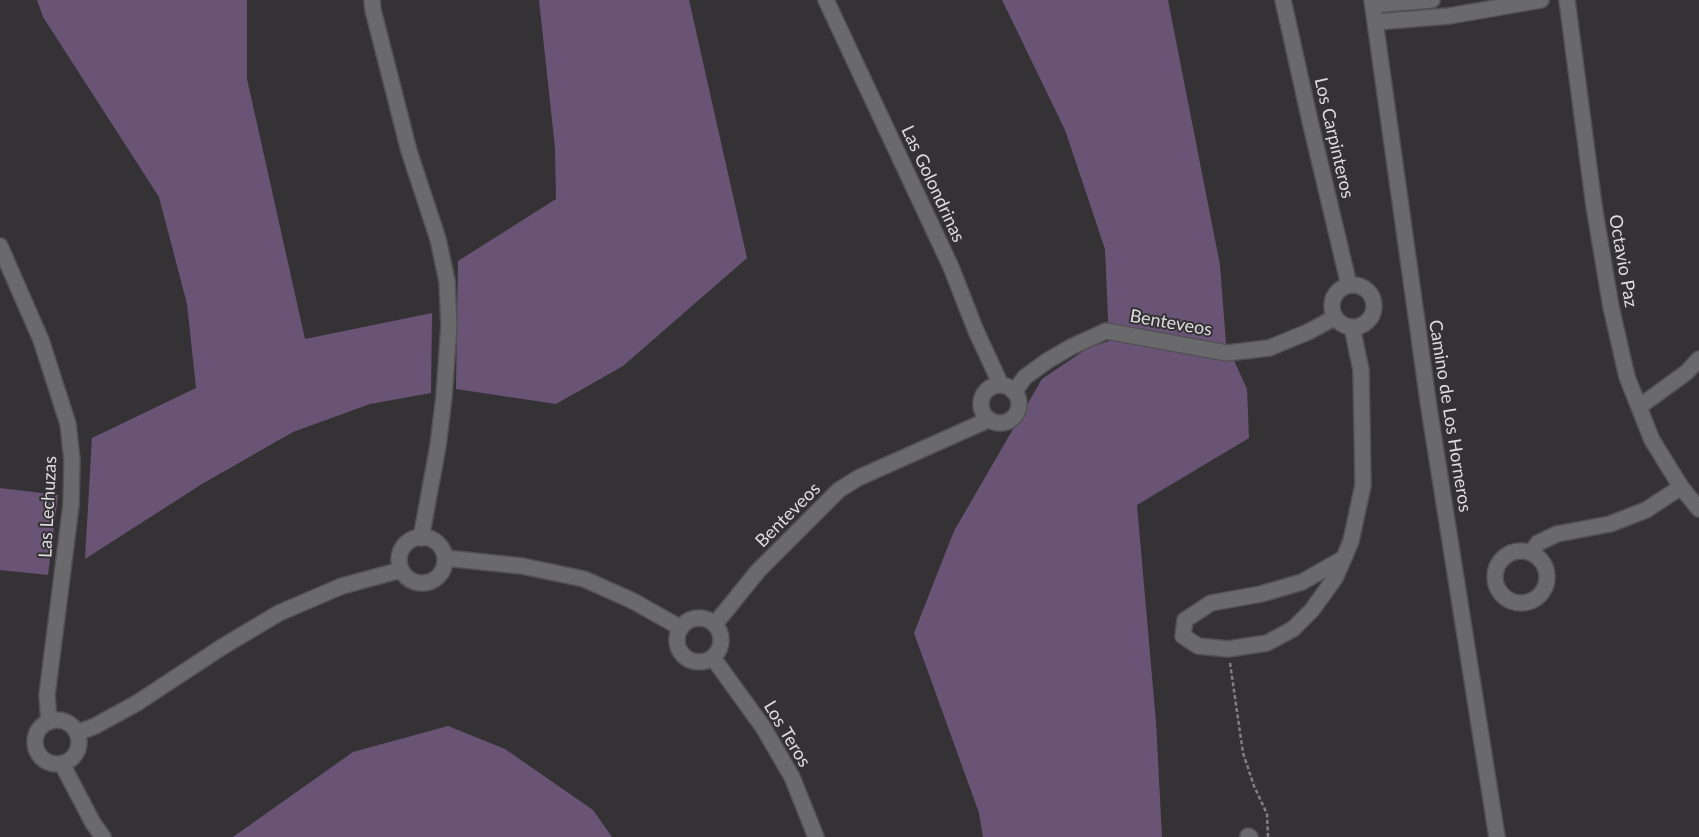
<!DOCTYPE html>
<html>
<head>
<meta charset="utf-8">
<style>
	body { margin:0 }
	canvas { display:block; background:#343235 }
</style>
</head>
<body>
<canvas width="1699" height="837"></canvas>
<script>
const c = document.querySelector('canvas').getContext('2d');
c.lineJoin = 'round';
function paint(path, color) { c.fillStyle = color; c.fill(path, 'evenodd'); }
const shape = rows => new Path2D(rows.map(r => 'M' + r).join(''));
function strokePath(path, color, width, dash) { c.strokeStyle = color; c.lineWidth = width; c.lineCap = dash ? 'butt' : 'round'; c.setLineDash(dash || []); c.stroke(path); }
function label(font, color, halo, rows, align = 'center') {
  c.font = font + ' Lato,sans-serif'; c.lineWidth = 4; c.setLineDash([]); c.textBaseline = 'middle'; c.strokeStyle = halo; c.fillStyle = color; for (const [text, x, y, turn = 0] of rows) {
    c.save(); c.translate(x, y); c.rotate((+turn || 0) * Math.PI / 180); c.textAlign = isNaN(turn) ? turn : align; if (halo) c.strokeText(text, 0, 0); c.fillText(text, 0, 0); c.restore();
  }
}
paint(shape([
	[37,0,247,0,247,79,305,339,432,313,431,393,370,404,293,432,202,484,85,559,92,438,196,388,187,304,159,197,43,17],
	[539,0,689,0,747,258,623,366,556,404,456,389,458,261,556,199,555,148],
	[1002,0,1168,0,1220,265,1226,343,1247,389,1249,438,1137,505,1156,722,1162,837,983,837,979,813,914,633,954,531,1042,379,1088,348,1109,341,1105,249,1065,130],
	[0,488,58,495,48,575,0,570],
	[448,726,505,749,593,810,612,837,233,837,353,752]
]), '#695476');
const minor = shape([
	[372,0,373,10,409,151,438,239,447,281,449,326,444,396,438,446,421,538],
	[826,0,951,267,976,331,1001,385],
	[1283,0,1310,121,1349,285],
	[1372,0,1429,408,1497,837],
	[1567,0,1594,206,1611,307,1627,377,1652,440,1681,487,1699,509],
	[1373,5,1432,0],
	[1375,22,1449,16,1541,0],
	[0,246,41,340,68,424,72,460,71,505,47,695,49,722],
	'1332 306a21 21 0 1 1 42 0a21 21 0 1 1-42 0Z',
	'981 404a19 19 0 1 1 38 0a19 19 0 1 1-38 0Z',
	[1014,392,1025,377,1047,361,1071,347,1106,331,1227,353,1269,348,1308,332,1334,318],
	[1639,407,1687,372,1699,359],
	'399 560a23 23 0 1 1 46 0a23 23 0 1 1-46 0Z',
	'1495 577a26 26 0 1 1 52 0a26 26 0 1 1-52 0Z',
	[1531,553,1538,543,1557,534,1610,524,1646,510,1681,487],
	[445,558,522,566,584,579,633,601,681,628],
	[1344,558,1302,582,1261,594,1211,603,1185,620,1183,636,1198,646,1228,649,1267,643,1293,629,1312,610,1335,578,1344,558,1351,541,1363,485,1361,370,1352,327],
	'677 640a22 22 0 1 1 44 0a22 22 0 1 1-44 0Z',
	[715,624,758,571,839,490,858,478,988,420],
	[713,658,763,727,792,777,816,837],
	'35 742a22 22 0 1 1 44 0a22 22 0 1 1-44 0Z',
	[77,733,95,726,137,703,222,647,279,613,342,586,401,570],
	[62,764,93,823,103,837],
	[1248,836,1250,837]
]);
strokePath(minor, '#525153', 18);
strokePath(shape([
	[1230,663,1243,753,1254,786,1267,814,1268,837]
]), '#807f81', 2.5, [4, 2.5]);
strokePath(minor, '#6a696c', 15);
label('18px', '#deddde', '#343235', [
	["Los Carpinteros",1334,138,77],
	["Las Golondrinas",933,184,65],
	["Octavio Paz",1623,261,80],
	["Benteveos",1171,323,10],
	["Camino de Los Horneros",1450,416,81],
	["Las Lechuzas",48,507,-87],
	["Benteveos",788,515,-45],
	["Los Teros",787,734,59]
]);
</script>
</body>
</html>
